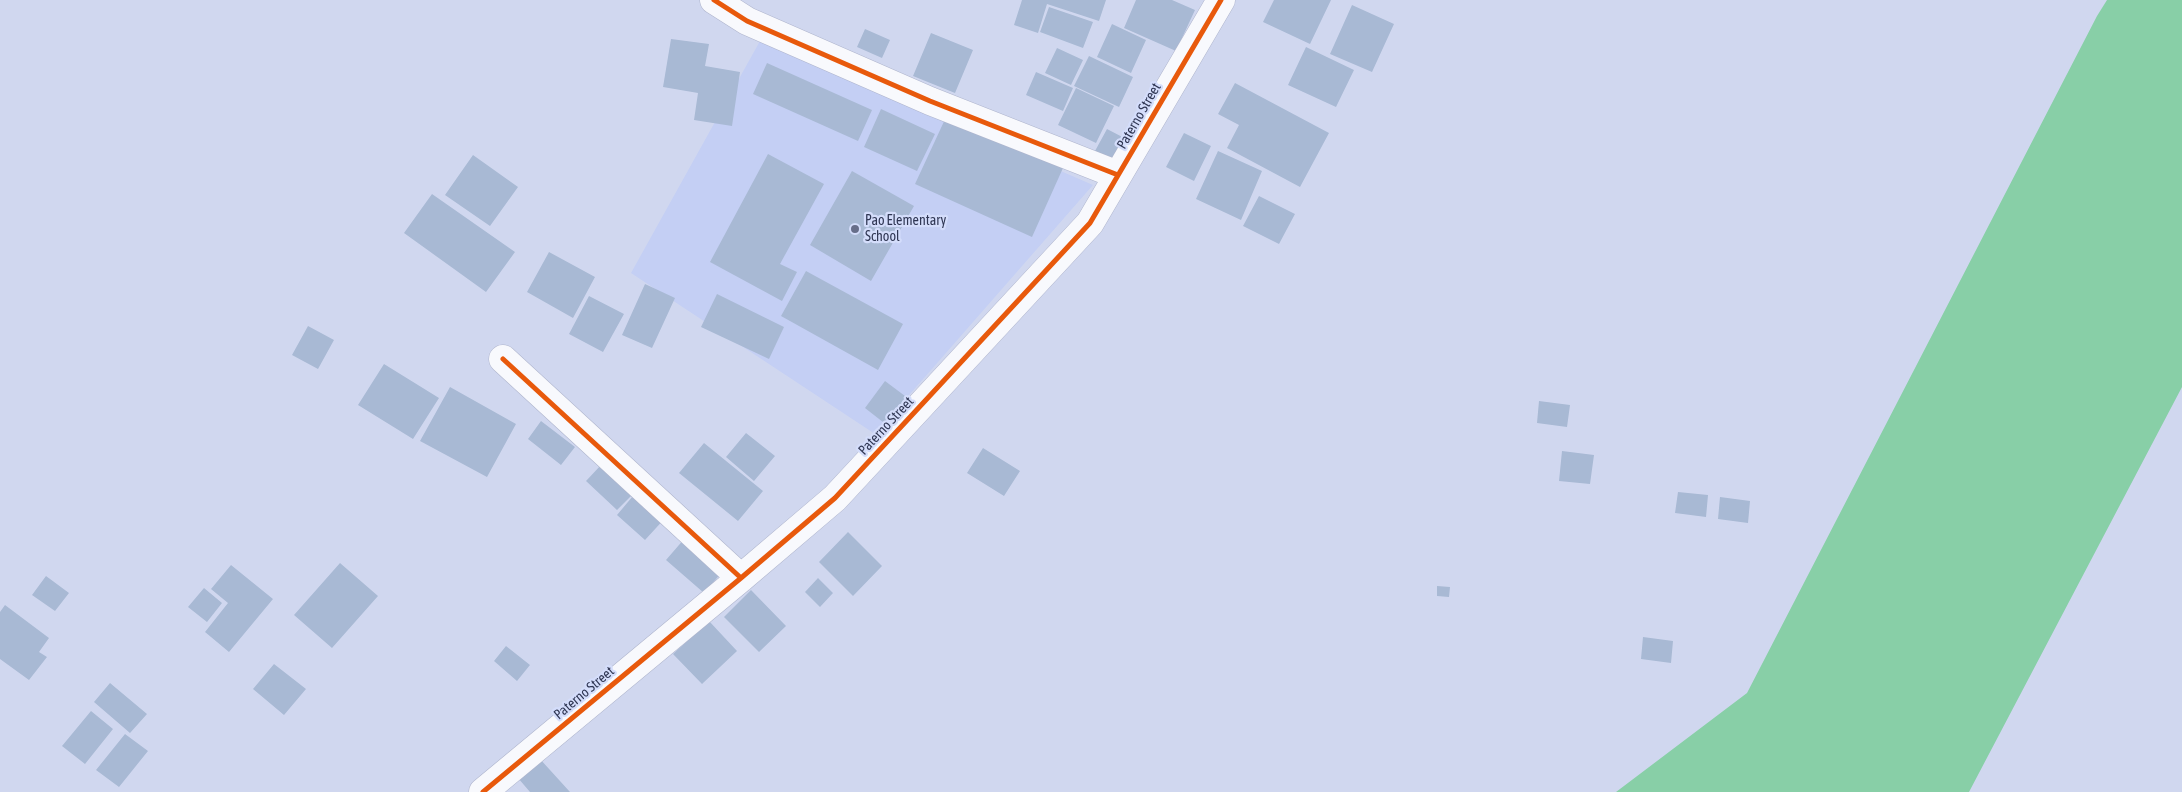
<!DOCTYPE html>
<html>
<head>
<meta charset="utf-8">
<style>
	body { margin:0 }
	canvas { display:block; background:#d0d7ef }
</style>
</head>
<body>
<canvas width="2182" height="792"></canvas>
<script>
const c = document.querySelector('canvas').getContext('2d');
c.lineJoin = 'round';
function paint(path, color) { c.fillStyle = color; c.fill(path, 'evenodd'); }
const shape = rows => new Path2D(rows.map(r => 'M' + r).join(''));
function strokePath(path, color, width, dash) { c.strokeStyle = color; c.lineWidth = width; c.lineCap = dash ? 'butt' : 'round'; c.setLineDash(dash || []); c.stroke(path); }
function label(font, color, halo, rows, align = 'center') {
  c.font = font + ' "Asap Condensed",sans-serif'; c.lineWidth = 4.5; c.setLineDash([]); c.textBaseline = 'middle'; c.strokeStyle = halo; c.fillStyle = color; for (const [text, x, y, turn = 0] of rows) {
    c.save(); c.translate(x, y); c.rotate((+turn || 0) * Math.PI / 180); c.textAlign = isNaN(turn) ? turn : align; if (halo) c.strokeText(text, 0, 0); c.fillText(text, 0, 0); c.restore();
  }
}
paint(shape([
	[760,41,1093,185,875,434,631,273]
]), '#c4cff4');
paint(shape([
	[2107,0,2182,0,2182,387,1969,792,1616,792,1747,693,2097,16]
]), '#88cfa7');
paint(shape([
	[1022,0,1106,0,1099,21,1047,4,1038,33,1014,25],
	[1136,0,1172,0,1195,10,1176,51,1124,28],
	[1274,0,1331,0,1310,44,1263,22],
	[1352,5,1394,24,1372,72,1330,54],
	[1049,7,1093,22,1083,48,1040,32],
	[1112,24,1146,40,1131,73,1097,57],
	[865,29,890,40,882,58,857,47],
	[931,33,973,50,955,93,913,76],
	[671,39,709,44,705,66,740,72,732,126,694,120,698,93,663,87],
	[1306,47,1354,70,1336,107,1288,85],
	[1057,48,1083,60,1071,85,1045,73],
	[1089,56,1133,77,1119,107,1074,86],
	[767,63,872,110,858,141,753,94],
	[1036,72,1073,88,1063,111,1026,95],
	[1235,83,1329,133,1300,187,1227,148,1239,125,1218,114],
	[1076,88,1114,106,1096,143,1058,125],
	[881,109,935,134,917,171,864,147],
	[947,115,1063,168,1032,237,915,184],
	[1107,129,1132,142,1120,164,1095,151],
	[1184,133,1211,146,1194,181,1166,167],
	[1218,151,1262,171,1241,220,1196,199],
	[768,154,824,184,780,264,797,272,782,301,710,262],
	[473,155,518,187,490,226,445,195],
	[852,171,914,206,871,281,810,245],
	[432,194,515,252,486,292,404,233],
	[1259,196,1295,214,1279,244,1243,226],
	[549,252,595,277,573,318,527,292],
	[806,271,903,324,878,370,781,316],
	[645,284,675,298,652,348,622,335],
	[717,294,784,327,769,359,701,327],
	[589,296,624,314,603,352,569,334],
	[308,326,334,340,318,369,292,355],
	[384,364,439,398,413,439,358,405],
	[885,381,909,399,888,426,865,408],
	[450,387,516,424,487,477,420,441],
	[1539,401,1570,405,1567,427,1537,423],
	[541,421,575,447,561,465,528,439],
	[746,433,775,456,754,481,726,457],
	[704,443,763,491,738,521,679,473],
	[983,448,1020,471,1004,496,967,473],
	[1562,451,1594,455,1590,484,1559,481],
	[601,465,632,495,617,510,586,481],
	[638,490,667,516,645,540,617,515],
	[1678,492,1708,495,1706,517,1675,513],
	[1720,497,1750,501,1748,523,1718,519],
	[848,532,882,566,853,596,819,562],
	[685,538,723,571,704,593,666,560],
	[340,563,378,596,332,648,294,615],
	[231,565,273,599,229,652,205,632,228,603,211,589],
	[46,576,69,593,55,611,32,595],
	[818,578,833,593,820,607,805,592],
	[1437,586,1450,587,1449,597,1437,596],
	[204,588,222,603,207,622,188,607],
	[751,590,786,626,759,652,724,617],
	[5,605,49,638,39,652,47,657,29,680,0,659,0,612],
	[709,621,737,651,702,684,673,654],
	[1643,637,1673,641,1671,663,1641,659],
	[506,646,530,665,517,681,494,661],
	[274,664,306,689,284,715,253,689],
	[110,683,147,714,130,733,94,702],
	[91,711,113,729,85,764,62,746],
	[125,734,148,751,119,787,96,770],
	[540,759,570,792,530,792,518,778]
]), '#a8b9d4');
const minor = shape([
	[714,0,747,21,930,101,1118,175],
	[503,359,741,578],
	[483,792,741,578,835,498,1090,223,1221,0]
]);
strokePath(minor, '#afb5cd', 29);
strokePath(minor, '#f8f9fd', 28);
strokePath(shape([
	[714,0,747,21,930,101,1118,175],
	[503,359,741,578],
	[483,792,741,578,835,498,1090,223,1221,0]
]), '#e8590c', 5);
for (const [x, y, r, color] of [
	[855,229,5,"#676e8a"]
]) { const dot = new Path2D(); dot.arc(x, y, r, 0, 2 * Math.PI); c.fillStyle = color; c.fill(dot); strokePath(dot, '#d4ddfb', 2); }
label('14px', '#2f3653', '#d4ddfb', [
	["Paterno Street",1139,116,-60],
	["Paterno Street",886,426,-47],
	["Paterno Street",584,693,-40]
]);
label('14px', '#2f3653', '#d4ddfb', [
	["Pao Elementary",865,221],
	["School",865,237]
], 'left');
</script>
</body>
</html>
